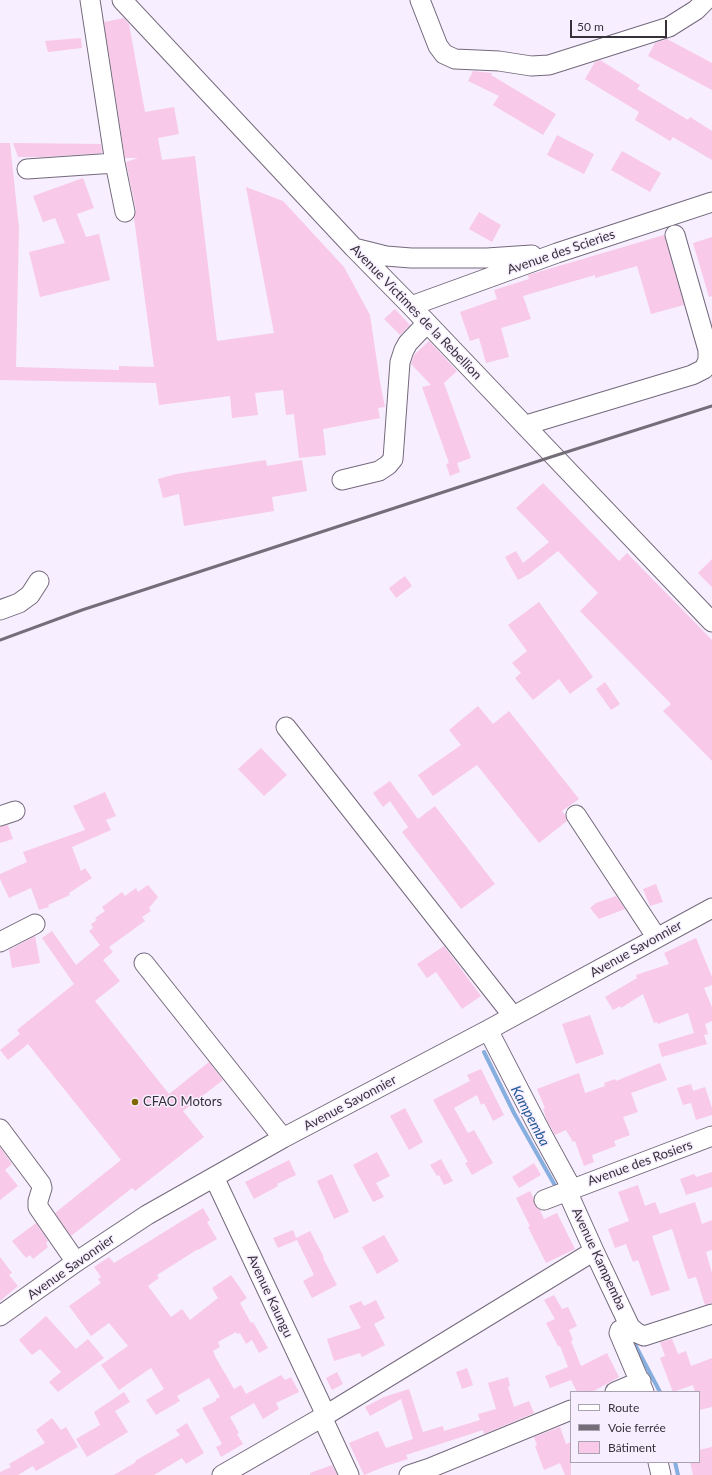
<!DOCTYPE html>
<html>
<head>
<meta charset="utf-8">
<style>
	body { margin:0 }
	#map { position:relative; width:712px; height:1475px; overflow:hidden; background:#f7eeff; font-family:Lato,sans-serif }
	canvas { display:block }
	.legend { position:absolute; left:570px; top:1391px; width:130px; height:72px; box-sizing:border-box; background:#f7eeff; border:1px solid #aaa2b0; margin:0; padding:5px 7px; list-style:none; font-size:12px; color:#363139 }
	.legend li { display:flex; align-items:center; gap:8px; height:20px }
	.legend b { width:20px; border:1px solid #aaa2b0 }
	.scale { position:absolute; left:570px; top:20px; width:97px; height:18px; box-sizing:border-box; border:2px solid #363139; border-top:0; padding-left:5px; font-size:12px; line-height:14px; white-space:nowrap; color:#363139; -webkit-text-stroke:3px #f7eeff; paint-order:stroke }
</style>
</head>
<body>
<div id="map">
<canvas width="712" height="1475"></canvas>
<ul class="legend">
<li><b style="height:5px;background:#fff"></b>Route</li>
<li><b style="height:5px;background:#746e79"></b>Voie ferrée</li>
<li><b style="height:11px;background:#f8c9e8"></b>Bâtiment</li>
</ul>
<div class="scale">50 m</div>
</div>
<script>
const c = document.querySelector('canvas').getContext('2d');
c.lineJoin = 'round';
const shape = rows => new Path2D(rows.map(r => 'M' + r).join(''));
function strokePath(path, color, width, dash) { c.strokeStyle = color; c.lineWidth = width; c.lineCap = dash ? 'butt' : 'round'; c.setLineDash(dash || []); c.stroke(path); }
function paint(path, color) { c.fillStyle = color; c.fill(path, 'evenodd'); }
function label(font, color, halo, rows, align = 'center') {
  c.font = font + ' Lato,sans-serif'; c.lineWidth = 3; c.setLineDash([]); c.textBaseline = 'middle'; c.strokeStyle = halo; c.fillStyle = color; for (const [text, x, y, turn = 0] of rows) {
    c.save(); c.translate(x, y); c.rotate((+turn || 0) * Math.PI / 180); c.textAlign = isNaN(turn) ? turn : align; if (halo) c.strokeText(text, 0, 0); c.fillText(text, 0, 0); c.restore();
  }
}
strokePath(shape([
	[484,1052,514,1113,557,1189],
	[631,1337,660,1392],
	[675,1462,678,1475]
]), '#86aedf', 4);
paint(shape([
	[124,18,129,24,145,112,174,107,179,134,158,138,162,160,195,156,217,341,274,333,246,187,283,201,344,267,370,315,380,382,385,407,378,408,380,418,323,429,326,455,299,458,294,414,286,415,283,390,255,393,258,415,232,418,230,396,159,405,156,383,0,380,0,143,10,143,19,228,16,367,119,370,119,366,154,367,134,218,136,210,126,162,138,158,125,158,104,22],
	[81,38,82,48,48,52,45,41],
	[667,39,712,63,712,90,648,56,655,43],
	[600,60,640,85,637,89,688,120,690,117,712,131,712,160,673,137,670,141,635,120,639,112,585,79,595,62],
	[473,71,492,73,491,75,556,114,543,135,493,105,499,96,468,81],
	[557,135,594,154,584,174,547,155],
	[13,143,101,144,102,153,43,157,18,157],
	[622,151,661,173,650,192,611,170],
	[83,178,94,208,77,214,86,237,99,234,110,280,40,297,29,252,65,243,55,218,43,222,33,196],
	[479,212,501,225,492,242,469,229],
	[664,235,684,305,651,314,637,266,595,278,595,275,523,296,531,319,501,328,509,357,486,363,479,338,470,341,460,312,497,299,494,290,529,279,528,275,535,273],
	[712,237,712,296,709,297,693,243],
	[395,309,410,325,400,335,384,319],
	[429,341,457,371,444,383,471,458,457,463,460,472,450,476,446,464,449,463,422,387,431,385,411,364,414,355],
	[266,460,267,466,302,460,307,491,272,497,274,511,184,526,179,494,163,498,158,479,176,474],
	[543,483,619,561,627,553,712,640,712,761,663,711,671,704,580,611,598,593,558,551,529,574,518,580,505,557,516,551,523,563,549,542,516,508],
	[712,559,712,587,698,573],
	[405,576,412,586,396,598,389,588],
	[539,602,593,677,570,694,559,679,533,700,515,678,521,673,512,663,527,651,508,625],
	[605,682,620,704,611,710,596,689],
	[478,706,493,724,509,711,579,799,562,811,565,815,567,821,539,843,477,765,433,796,418,775,461,745,449,730],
	[261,748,287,775,264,796,238,769],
	[390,781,418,819,435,806,495,884,461,909,402,832,408,827,390,801,383,807,373,793],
	[105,792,116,816,106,820,111,830,72,847,81,871,85,868,92,878,69,893,70,895,48,905,49,907,39,910,31,888,9,898,0,879,0,874,27,862,23,852,85,830,73,806],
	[8,825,13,839,0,843,0,827],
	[656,884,663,902,650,906,643,889],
	[148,885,158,897,149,908,151,911,142,917,145,921,109,947,113,952,103,960,120,981,95,1001,169,1094,209,1062,223,1080,183,1111,204,1137,135,1191,132,1188,71,1236,55,1213,121,1160,28,1044,8,1060,0,1050,20,1034,17,1030,74,984,42,938,52,931,76,965,100,945,89,931,93,928,91,924,97,920,95,918,105,911,102,907,122,892,125,896,136,888,138,892],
	[616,896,625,909,599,919,590,908,596,903],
	[35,936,40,963,12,968,9,950],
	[696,938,712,977,712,985,704,988,712,1007,712,1021,705,1024,708,1034,704,1035,707,1044,662,1057,658,1044,694,1033,688,1013,658,1024,657,1022,654,1023,643,994,621,1008,620,1006,613,1010,605,997,637,978,636,975,669,964,664,953],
	[444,946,481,996,462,1009,436,972,427,978,417,964],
	[590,1015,604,1054,576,1064,562,1024],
	[660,1063,667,1080,631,1093,638,1112,623,1117,630,1135,614,1141,616,1146,592,1155,594,1162,584,1166,575,1141,573,1142,566,1130,555,1135,547,1120,543,1109,545,1108,537,1089,579,1073,585,1093,605,1086,604,1083,615,1079,616,1081],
	[481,1069,504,1115,493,1121,484,1103,481,1105,477,1095,454,1108,468,1133,474,1130,493,1163,472,1175,465,1163,468,1162,433,1100,470,1081,467,1075],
	[691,1084,693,1091,705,1087,712,1108,712,1115,696,1120,691,1103,683,1105,677,1088],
	[405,1108,423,1142,409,1150,390,1116],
	[0,1147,12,1164,5,1170,18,1186,0,1200],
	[377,1152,390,1176,376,1183,384,1197,373,1202,353,1165],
	[441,1159,453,1181,444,1185,439,1175,437,1176,430,1165],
	[289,1160,296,1175,277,1184,278,1186,254,1199,245,1182],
	[534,1163,541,1175,519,1188,512,1177],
	[712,1172,712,1187,686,1195,680,1179,694,1174,696,1177],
	[332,1174,349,1212,334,1219,317,1181],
	[638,1185,645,1206,655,1202,660,1214,695,1202,702,1224,712,1220,712,1250,706,1252,712,1273,712,1303,705,1305,696,1277,688,1279,672,1229,652,1236,670,1290,651,1296,638,1260,633,1262,626,1244,615,1248,608,1229,629,1221,618,1192],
	[530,1191,533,1197,534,1204,540,1210,544,1219,557,1213,575,1249,546,1263,528,1227,530,1226,516,1198],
	[203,1208,210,1220,207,1222,217,1239,198,1250,198,1249,157,1275,159,1278,148,1286,171,1317,182,1309,190,1320,218,1298,212,1288,231,1275,247,1298,240,1303,251,1323,253,1322,268,1348,259,1353,252,1340,246,1344,240,1333,237,1334,236,1332,218,1342,220,1347,213,1351,216,1358,234,1389,241,1385,246,1394,281,1375,285,1380,291,1377,299,1392,276,1403,279,1409,263,1419,254,1403,230,1417,239,1433,237,1434,243,1444,221,1457,216,1447,222,1444,202,1408,216,1401,216,1399,220,1397,209,1378,177,1396,180,1401,156,1415,146,1400,164,1389,151,1368,119,1390,101,1365,128,1346,109,1323,91,1336,69,1306,101,1283,98,1279,101,1277,94,1267,109,1257,114,1263],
	[36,1223,48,1241,46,1243,48,1247,33,1259,30,1255,26,1258,12,1241],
	[293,1230,296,1238,310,1231,324,1257,323,1258,337,1285,312,1298,303,1281,314,1275,297,1240,278,1248,273,1238],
	[384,1235,399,1261,377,1274,362,1247],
	[0,1257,12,1273,9,1275,18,1286,0,1301],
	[554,1295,562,1309,568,1307,577,1326,569,1330,573,1340,571,1341,581,1366,607,1353,619,1377,592,1392,577,1392,571,1380,550,1388,545,1376,568,1367,560,1346,558,1346,546,1323,555,1319,544,1300],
	[376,1300,385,1318,374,1324,385,1345,362,1357,360,1353,334,1361,327,1339,361,1328,349,1306,361,1301,364,1306],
	[46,1316,76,1349,88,1339,104,1358,58,1392,49,1382,61,1372,40,1349,32,1355,19,1340],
	[672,1339,678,1354,686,1351,691,1366,712,1358,712,1407,699,1410,699,1392,695,1392,693,1385,673,1392,660,1358,665,1356,660,1342],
	[467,1368,473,1385,462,1389,456,1372],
	[337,1372,343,1384,332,1390,326,1378],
	[508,1377,510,1386,508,1387,514,1407,529,1401,534,1413,484,1434,483,1430,406,1455,408,1459,386,1466,364,1475,349,1443,378,1431,386,1448,413,1439,401,1399,370,1416,365,1407,384,1397,409,1389,423,1432,443,1426,444,1431,480,1420,478,1414,496,1409,488,1383],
	[124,1392,130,1402,115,1411,128,1432,87,1457,76,1439,100,1425,94,1412],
	[52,1418,61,1430,66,1427,78,1447,36,1471,33,1466,18,1475,0,1475,0,1472,11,1467,9,1464,45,1443,36,1430],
	[187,1423,204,1453,186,1464,182,1458,154,1475,114,1475,136,1462,135,1461,180,1435,176,1430],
	[560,1427,566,1444,571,1442,571,1475,565,1475,560,1463,544,1470,535,1446,537,1445,534,1437],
	[712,1447,712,1475,693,1475,690,1462,699,1462,699,1450],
	[332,1465,337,1475,310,1475,310,1473]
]), '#f8c9e8');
const minor = shape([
	[90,0,115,163,125,212],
	[122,0,354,248,411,306,712,622],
	[420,0,438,46,444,54,455,59,499,61,531,66,549,65,669,27,696,10,706,0],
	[27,169,115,163],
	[354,248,386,256,411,258,487,258,532,255],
	[411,306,557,253,712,202],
	[526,425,692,375,704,369,708,360,708,350,675,235],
	[342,480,379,471,388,465,393,459,400,362,404,350,408,343,427,323],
	[0,610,19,603,30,595,39,581],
	[286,727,513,1016],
	[576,815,657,938],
	[0,816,15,811],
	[0,942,35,924],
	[144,963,283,1138],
	[488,1030,543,1136,572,1189],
	[0,1129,41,1184,42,1188,38,1201,38,1207,76,1262],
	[214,1177,326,1415],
	[567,1191,594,1251,630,1327,637,1333,644,1336,712,1314],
	[544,1200,712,1136],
	[0,1316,76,1262,147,1215,283,1138,488,1030,712,908],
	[630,1327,620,1330,619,1333,644,1392],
	[615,1392,641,1381],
	[322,1417,349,1475],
	[658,1462,661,1475],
	[222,1475,326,1415,594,1251],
	[409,1475,430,1468,571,1410]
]);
strokePath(minor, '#74697c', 21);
strokePath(minor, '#fff', 19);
strokePath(shape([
	[0,640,82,610,554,456,712,406]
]), '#746e79', 3);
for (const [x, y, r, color] of [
	[135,1102,4,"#806800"]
]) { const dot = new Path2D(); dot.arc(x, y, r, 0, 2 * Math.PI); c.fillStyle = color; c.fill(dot); strokePath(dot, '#f7eeff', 1.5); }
label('13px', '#363139', '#f7eeff', [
	["Avenue des Scieries",561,252,-19],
	["Avenue Victimes de la Rebellion",416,312,46],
	["Avenue Savonnier",636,949,-29],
	["Avenue Savonnier",350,1103,-28],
	["Avenue des Rosiers",640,1163,-20],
	["Avenue Kampemba",599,1259,65],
	["Avenue Savonnier",71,1267,-35],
	["Avenue Kaungu",270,1296,65]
]);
label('13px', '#363139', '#f7eeff', [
	["CFAO Motors",143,1102]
], 'left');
label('italic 14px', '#215793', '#f7eeff', [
	["Kampemba",530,1116,62]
]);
</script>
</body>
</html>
